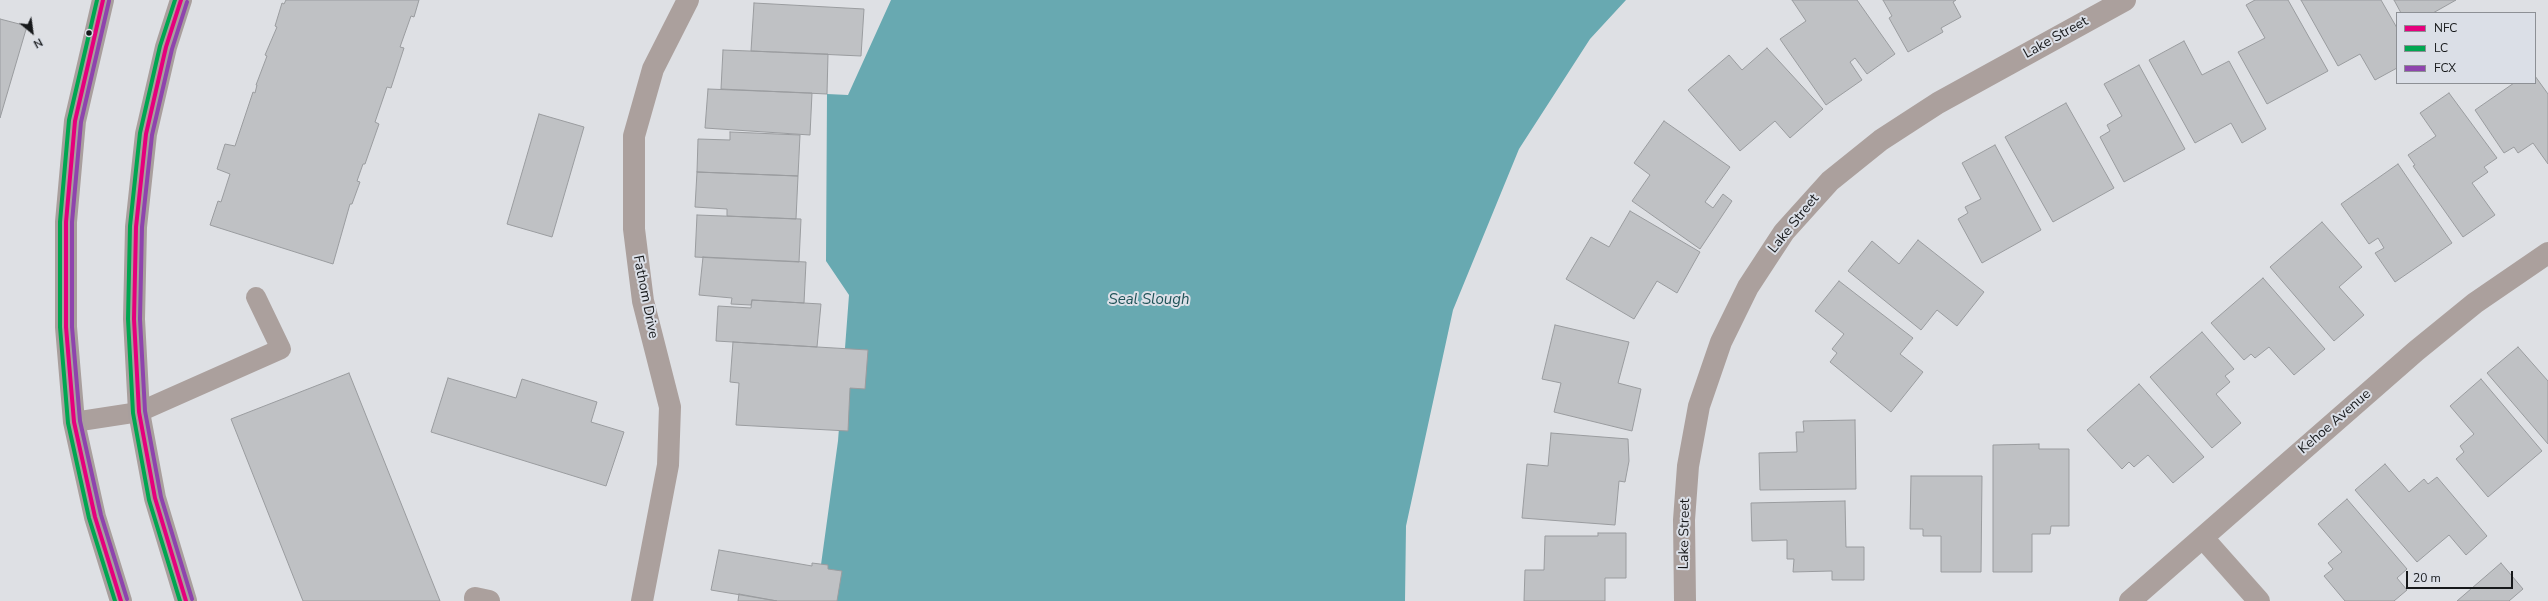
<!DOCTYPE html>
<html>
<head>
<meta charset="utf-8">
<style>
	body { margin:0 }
	#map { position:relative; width:2548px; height:601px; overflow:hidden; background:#dee0e4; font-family:"Nunito Sans",sans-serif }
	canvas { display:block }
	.legend { position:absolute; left:2396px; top:12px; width:140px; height:72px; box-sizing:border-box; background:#dbdfe7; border:1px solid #8d9095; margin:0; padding:5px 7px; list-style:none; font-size:12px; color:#17191b }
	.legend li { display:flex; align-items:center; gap:8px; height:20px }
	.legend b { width:20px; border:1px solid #8d9095 }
	.north { position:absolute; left:12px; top:12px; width:40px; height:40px; -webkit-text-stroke:3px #dbdfe7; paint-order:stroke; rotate:151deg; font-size:11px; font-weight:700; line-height:16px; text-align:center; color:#17191b }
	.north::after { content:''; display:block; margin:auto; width:14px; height:18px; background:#17191b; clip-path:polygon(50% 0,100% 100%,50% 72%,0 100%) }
	.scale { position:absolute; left:2406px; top:571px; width:107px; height:18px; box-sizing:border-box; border:2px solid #17191b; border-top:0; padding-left:5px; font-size:12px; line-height:14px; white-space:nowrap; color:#17191b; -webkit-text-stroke:3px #dbdfe7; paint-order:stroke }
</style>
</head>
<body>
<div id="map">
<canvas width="2548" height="601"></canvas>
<ul class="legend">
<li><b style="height:5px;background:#e5007d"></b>NFC</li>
<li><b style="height:5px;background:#00a651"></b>LC</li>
<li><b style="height:5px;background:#8e44ad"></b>FCX</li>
</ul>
<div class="north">N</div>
<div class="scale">20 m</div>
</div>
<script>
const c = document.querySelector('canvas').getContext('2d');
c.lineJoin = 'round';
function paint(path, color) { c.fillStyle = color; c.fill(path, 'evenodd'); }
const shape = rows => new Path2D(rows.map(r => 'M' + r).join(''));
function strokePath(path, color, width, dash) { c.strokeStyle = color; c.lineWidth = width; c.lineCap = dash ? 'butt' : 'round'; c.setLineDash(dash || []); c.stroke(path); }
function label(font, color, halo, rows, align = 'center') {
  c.font = font + ' "Nunito Sans",sans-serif'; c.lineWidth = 4; c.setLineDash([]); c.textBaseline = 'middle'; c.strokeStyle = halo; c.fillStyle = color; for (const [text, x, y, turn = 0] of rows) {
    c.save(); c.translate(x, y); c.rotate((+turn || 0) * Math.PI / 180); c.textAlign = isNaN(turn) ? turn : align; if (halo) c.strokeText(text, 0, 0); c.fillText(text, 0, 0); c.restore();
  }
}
paint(shape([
	[891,0,1626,0,1590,39,1519,149,1453,310,1406,526,1405,601,816,601,838,441,849,295,826,261,827,94,848,95]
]), '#68a9b1');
const building = shape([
	[286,0,419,0,414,17,411,16,400,47,404,48,391,88,387,87,375,122,379,124,365,164,363,164,357,181,360,182,352,204,350,204,333,264,210,225,218,201,221,202,230,174,217,169,225,144,235,146,253,92,255,93,257,85,256,85,267,56,265,55,277,27,275,26,282,3,284,4,286,0],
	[1792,0,1857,0,1895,54,1867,74,1855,58,1850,62,1862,80,1826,105,1780,39,1806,21,1792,0],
	[1883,0,1956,0,1953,2,1961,17,1941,28,1943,32,1908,52,1889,18,1892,16,1883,0],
	[2255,0,2288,0,2328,71,2267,104,2238,52,2265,38,2246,5,2255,0],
	[2301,0,2381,0,2397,28,2397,68,2375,80,2360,54,2338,66,2301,0],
	[2394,0,2456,0,2433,13,2401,13,2394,0],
	[754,3,864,9,861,56,751,51,754,3],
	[0,19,27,26,0,118,0,19],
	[2184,41,2202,75,2229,61,2266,129,2242,143,2231,123,2195,143,2149,60,2184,41],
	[1767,48,1823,109,1790,138,1775,121,1740,151,1688,90,1729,55,1742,70,1767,48],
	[723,50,828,54,827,94,721,89,723,50],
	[2139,65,2185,149,2124,182,2100,137,2110,131,2107,125,2122,116,2104,84,2139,65],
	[2535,76,2548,94,2548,164,2533,143,2518,153,2514,147,2504,153,2475,110,2514,83,2535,83,2535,76],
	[708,89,812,93,810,135,705,128,708,89],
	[2449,93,2497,158,2484,167,2488,172,2472,183,2495,215,2463,237,2413,166,2415,165,2408,155,2436,136,2420,113,2449,93],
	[2066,103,2114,188,2053,222,2005,137,2066,103],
	[539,114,584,127,552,237,507,224,539,114],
	[1664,121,1730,167,1705,202,1713,208,1723,194,1732,201,1700,249,1632,201,1650,175,1634,163,1664,121],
	[730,132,800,135,798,176,697,172,698,139,730,140,730,132],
	[1995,145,2041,230,1982,263,1958,219,1968,213,1965,207,1981,199,1962,163,1995,145],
	[2398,164,2452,243,2395,282,2375,253,2384,248,2378,238,2369,244,2341,204,2398,164],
	[697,172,798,176,796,219,727,216,727,209,695,207,697,172],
	[1630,211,1700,252,1677,293,1657,281,1634,319,1566,279,1591,237,1609,247,1630,211],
	[697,215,801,219,799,262,695,257,697,215],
	[2322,222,2362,267,2339,287,2364,315,2334,341,2270,267,2322,222],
	[1918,240,1984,292,1957,326,1937,310,1921,330,1848,271,1872,241,1899,264,1918,240],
	[703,257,806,262,804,303,752,300,751,305,731,304,732,298,699,295,703,257],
	[2263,278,2325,349,2294,375,2269,347,2255,358,2251,354,2244,360,2211,323,2263,278],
	[1839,281,1913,338,1900,354,1923,372,1891,412,1830,362,1837,353,1832,349,1844,334,1815,311,1839,281],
	[752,300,821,304,817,347,716,341,718,306,751,308,752,300],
	[1555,325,1629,342,1618,383,1641,389,1632,431,1554,412,1561,383,1542,379,1555,325],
	[2202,332,2234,369,2225,376,2230,382,2216,394,2241,423,2212,448,2150,377,2202,332],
	[733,342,868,350,865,389,850,388,848,431,736,425,739,383,730,382,733,342],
	[2518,347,2548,381,2548,444,2487,373,2518,347],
	[349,373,440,601,303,601,231,419,349,373],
	[448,378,516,398,522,379,597,402,591,422,624,432,606,486,431,432,448,378],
	[2481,379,2542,451,2488,497,2456,459,2464,452,2460,446,2474,434,2450,406,2481,379],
	[2139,384,2204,457,2173,483,2148,455,2134,467,2129,462,2122,469,2087,430,2139,384],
	[1855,420,1856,489,1760,490,1759,453,1797,452,1796,432,1804,432,1803,421,1855,420],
	[1551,433,1628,439,1629,461,1625,482,1619,481,1615,525,1522,518,1527,464,1548,466,1551,433],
	[2039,444,2039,449,2069,449,2069,526,2051,526,2050,534,2032,534,2032,572,1993,572,1993,445,2039,444],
	[2385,464,2409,492,2424,479,2428,484,2437,477,2487,536,2466,555,2449,535,2417,562,2355,490,2385,464],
	[1911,476,1982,476,1981,572,1941,572,1941,536,1923,536,1923,529,1910,529,1911,476],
	[2347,499,2407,569,2397,578,2407,590,2394,601,2345,601,2324,576,2333,569,2328,563,2342,552,2318,524,2347,499],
	[1845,501,1846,547,1864,547,1864,580,1832,580,1832,571,1793,572,1794,559,1787,559,1787,540,1752,541,1751,503,1845,501],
	[1598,533,1626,533,1626,578,1605,578,1605,601,1524,601,1525,570,1544,570,1545,536,1598,536,1598,533],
	[719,550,812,566,812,563,828,565,828,569,842,571,837,601,777,601,711,590,719,550],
	[2501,563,2523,589,2509,601,2457,601,2501,563],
	[739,594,777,601,738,601,739,594]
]);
paint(building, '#bfc1c4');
strokePath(building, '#9a9c9f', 1);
strokePath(shape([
	[74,422,139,412,281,349,256,297]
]), '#aba09d', 20);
strokePath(shape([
	[2203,538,2259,601],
	[475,598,489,601],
	[642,601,668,465,670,407,643,301,634,229,634,136,653,69,688,0],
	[1685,601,1684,520,1688,466,1699,406,1721,342,1748,287,1784,232,1830,181,1881,140,1938,103,2125,0],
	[2130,601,2416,351,2475,303,2548,253]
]), '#aba09d', 22);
strokePath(shape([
	[103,0,75,121,66,222,66,327,74,422,95,517,121,601],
	[181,0,166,47,146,134,136,227,134,319,139,412,155,498,186,601]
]), '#a99f9d', 22);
strokePath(shape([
	[103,0,75,121,66,222,66,327,74,422,95,517,121,601],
	[181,0,166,47,146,134,136,227,134,319,139,412,155,498,186,601]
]), '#e5007d', 4);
strokePath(shape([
	[97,0,69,120,60,222,60,327,68,423,89,518,115,601],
	[175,0,160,46,140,133,130,226,128,319,133,413,149,500,180,601]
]), '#00a651', 4);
strokePath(shape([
	[109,1,81,122,72,222,72,327,80,421,101,515,127,599],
	[187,2,172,49,152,135,142,227,140,319,145,411,161,497,192,599]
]), '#8e44ad', 4);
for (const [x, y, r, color] of [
	[89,33,3.5,"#17191b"]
]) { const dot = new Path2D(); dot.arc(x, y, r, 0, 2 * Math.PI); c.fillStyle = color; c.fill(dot); strokePath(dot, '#dbdfe7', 1.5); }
label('14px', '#17191b', '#dbdfe7', [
	["Lake Street",2056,38,-29],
	["Lake Street",1794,224,-51],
	["Fathom Drive",645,297,79],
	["Kehoe Avenue",2335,422,-41],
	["Lake Street",1685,534,-89]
]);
label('italic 15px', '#1e5257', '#dbdfe7', [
	["Seal Slough",1149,300]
]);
</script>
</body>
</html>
